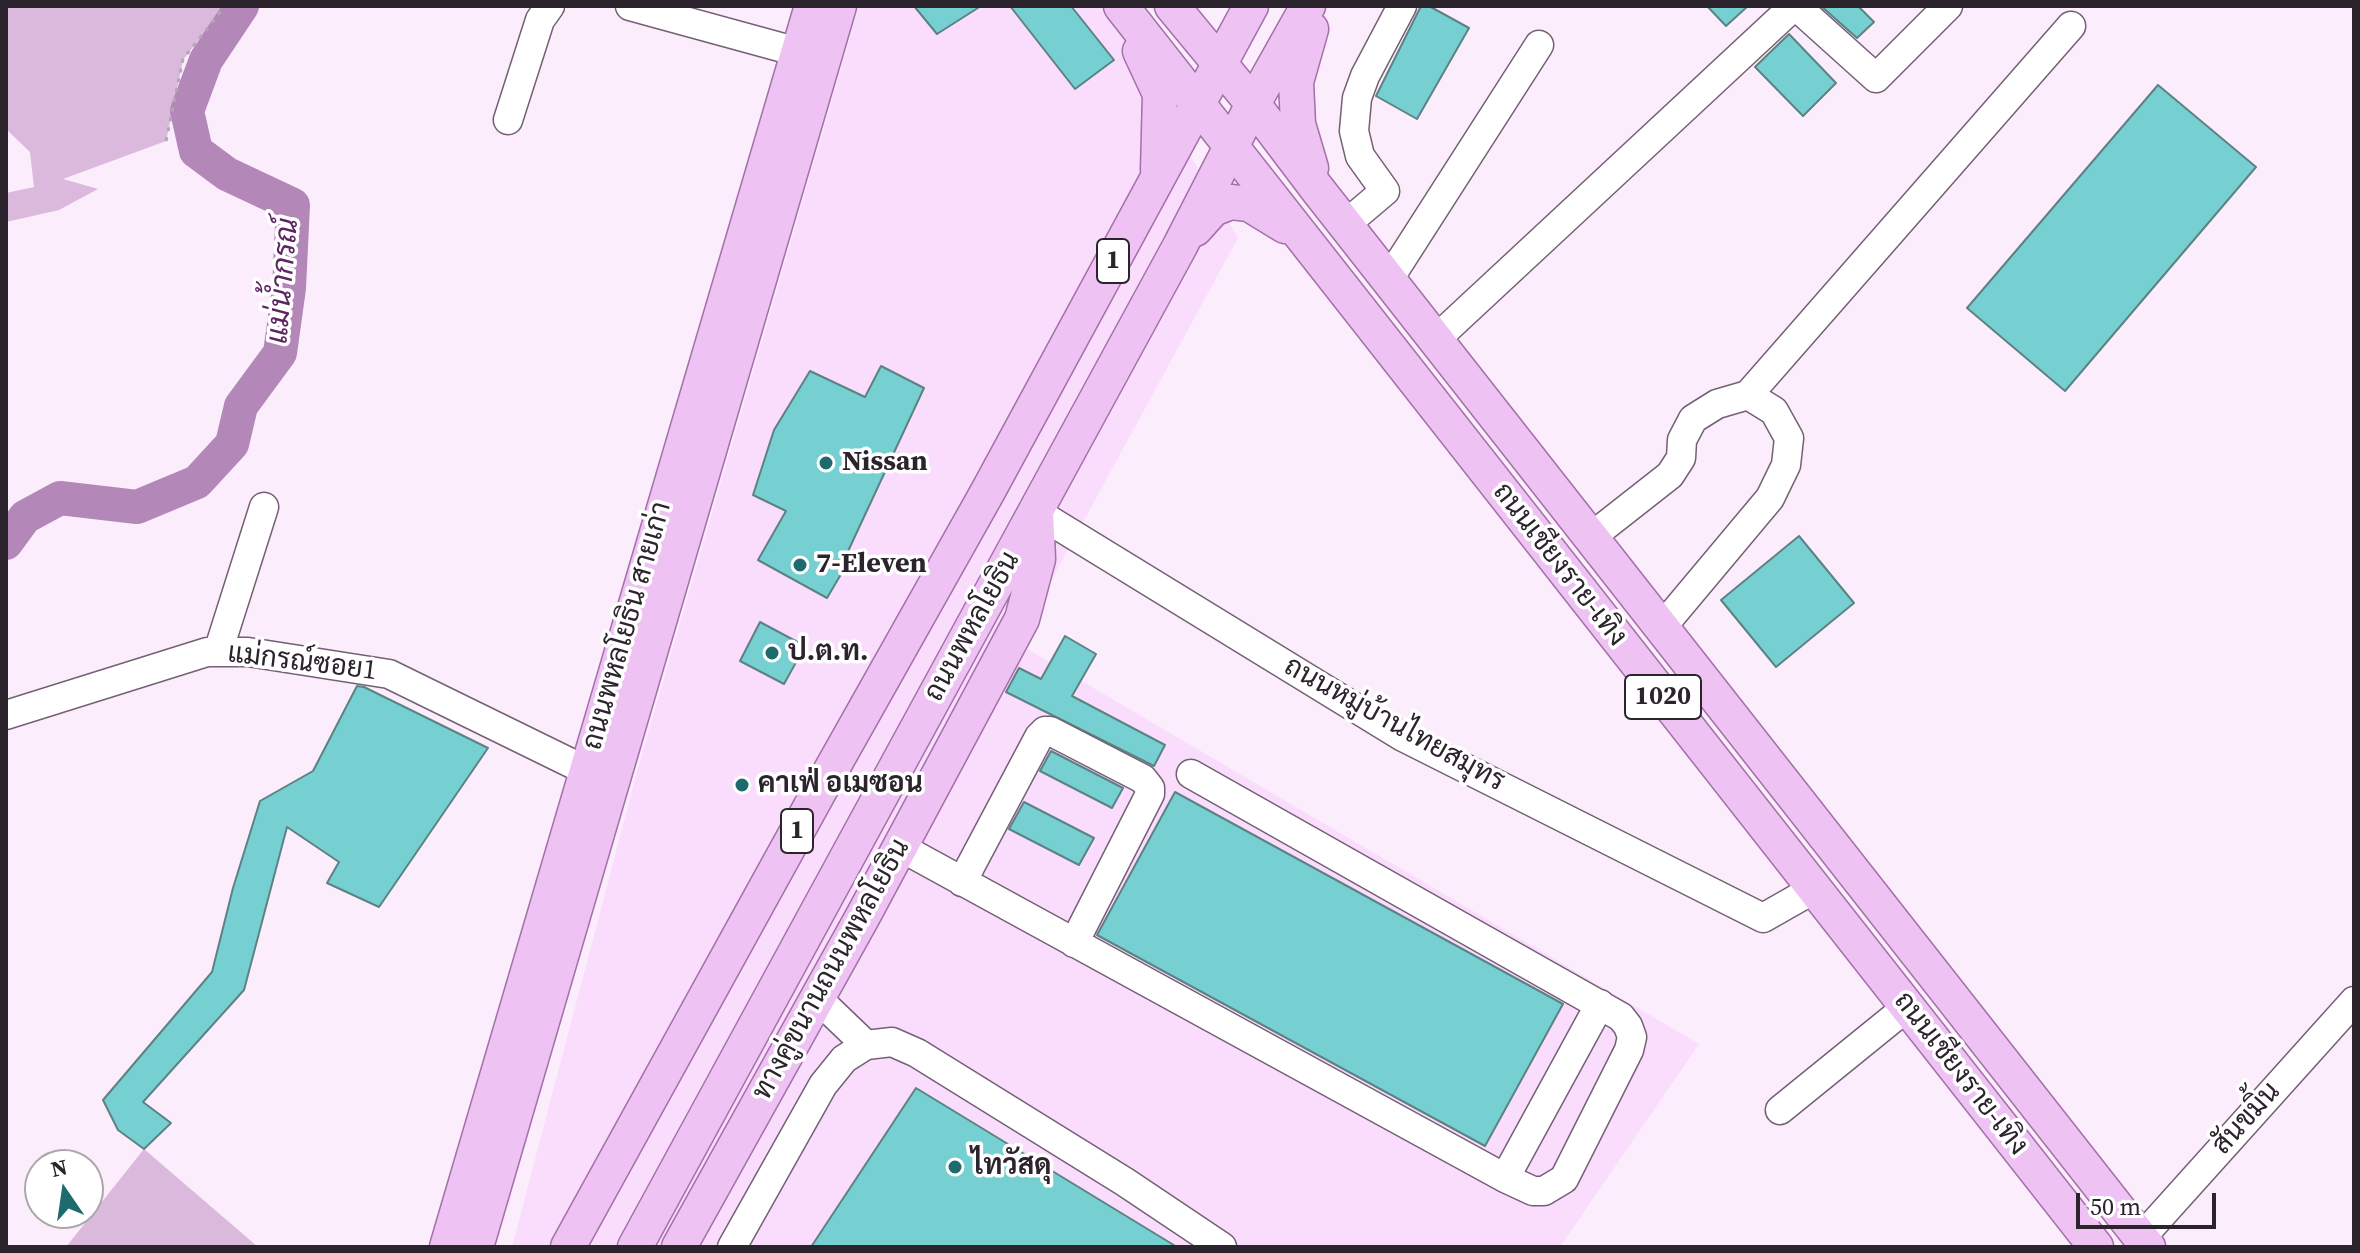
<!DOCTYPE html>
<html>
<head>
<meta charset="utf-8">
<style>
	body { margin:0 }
	#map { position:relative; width:2360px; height:1253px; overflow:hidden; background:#fbedfc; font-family:"Source Serif 4",serif }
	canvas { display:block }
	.frame { position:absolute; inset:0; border:8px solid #2c242d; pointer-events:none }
	.north { position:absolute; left:24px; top:1149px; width:80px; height:80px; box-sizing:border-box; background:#fff; border:2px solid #aba7ab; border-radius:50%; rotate:347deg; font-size:22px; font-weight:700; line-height:32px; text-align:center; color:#2c242d }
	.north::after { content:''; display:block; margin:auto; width:28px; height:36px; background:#1e6b6d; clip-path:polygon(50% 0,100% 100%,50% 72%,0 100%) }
	.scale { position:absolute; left:2076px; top:1193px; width:140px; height:36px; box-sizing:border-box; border:4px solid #2c242d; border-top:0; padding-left:10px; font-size:24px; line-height:28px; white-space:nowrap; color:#2c242d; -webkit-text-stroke:6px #fff; paint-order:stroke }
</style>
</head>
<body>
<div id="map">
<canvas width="2360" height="1253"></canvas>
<div class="frame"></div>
<div class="north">N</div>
<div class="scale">50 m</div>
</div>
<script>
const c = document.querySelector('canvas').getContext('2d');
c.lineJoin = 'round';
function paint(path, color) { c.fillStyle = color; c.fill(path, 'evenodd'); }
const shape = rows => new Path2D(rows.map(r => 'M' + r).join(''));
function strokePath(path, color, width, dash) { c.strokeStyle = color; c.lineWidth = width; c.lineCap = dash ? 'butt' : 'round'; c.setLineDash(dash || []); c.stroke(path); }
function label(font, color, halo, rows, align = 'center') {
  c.font = font + ' "Source Serif 4",Sarabun,serif'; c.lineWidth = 7; c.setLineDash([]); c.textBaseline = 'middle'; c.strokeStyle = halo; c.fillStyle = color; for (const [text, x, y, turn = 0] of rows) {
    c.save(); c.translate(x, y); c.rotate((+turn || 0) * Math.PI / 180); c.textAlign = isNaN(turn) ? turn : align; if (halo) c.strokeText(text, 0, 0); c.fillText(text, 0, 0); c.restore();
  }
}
paint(shape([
	[859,6,1104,6,1238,238,1017,643,1699,1044,1560,1247,512,1247,638,768]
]), '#faddfc');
paint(shape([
	[6,6,225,6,183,60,166,141,63,179,98,189,59,210,6,222,6,193,34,187,30,152,6,129],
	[144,1149,258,1247,66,1247]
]), '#dab9dd');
strokePath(shape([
	[6,543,25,517,60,498,137,507,197,482,232,444,241,406,280,353,289,288,293,205,227,174,196,151,187,111,206,60,242,6]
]), '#b387b8', 34);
const building = shape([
	[914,6,981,6,937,34,914,6],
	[1010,6,1071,6,1114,60,1075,89,1010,6],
	[1421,6,1429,6,1469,28,1417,119,1376,96,1421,6],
	[1707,6,1748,6,1726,26,1707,6],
	[1821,6,1858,6,1874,22,1857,38,1821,6],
	[1789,34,1836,83,1803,116,1755,67,1789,34],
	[2158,85,2256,167,2065,391,1967,308,2158,85],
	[881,366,924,388,843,562,847,564,827,598,758,560,786,511,753,495,774,430,810,371,865,397,881,366],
	[1799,536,1854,603,1776,667,1721,600,1799,536],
	[760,622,805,646,784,684,740,661,760,622],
	[1065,636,1096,654,1072,696,1165,745,1154,766,1006,692,1019,668,1041,679,1065,636],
	[357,686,364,687,488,748,379,907,327,883,339,862,287,827,244,990,143,1102,171,1123,144,1149,118,1130,103,1100,212,972,233,888,260,801,313,771,357,686],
	[1051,751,1123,788,1112,808,1040,771,1051,751],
	[1175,792,1563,1004,1485,1146,1097,935,1175,792],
	[1024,802,1094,838,1079,865,1009,829,1024,802],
	[916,1088,1177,1247,811,1247,916,1088]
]);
paint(building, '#76d0d2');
strokePath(building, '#5d8283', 2);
const minor = shape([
	[630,6,798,52],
	[1796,6,1876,78,1948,6],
	[508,120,540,20,550,6],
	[1346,224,1385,191,1360,156,1354,131,1357,98,1365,76,1402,6],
	[1389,279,1539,45],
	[1436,339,1794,6],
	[1036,512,1403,737,1763,918,1814,889],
	[1591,537,1670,475,1681,458,1682,440,1693,419,1717,404,1748,395,2071,26],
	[1662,627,1770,498,1786,465,1789,438,1774,411,1748,395],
	[218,652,264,507],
	[6,715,207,652,248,652,389,674,585,770,608,778],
	[900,847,1505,1178,1533,1191,1544,1191,1564,1179,1629,1050,1632,1037,1628,1026,1621,1017,1191,774],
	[962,882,1039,737,1045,731,1050,731,1143,779,1150,788,1150,794,1074,943],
	[817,998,866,1045],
	[1780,1110,1907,1007],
	[1505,1178,1600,1004],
	[2141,1238,2354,1001],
	[732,1247,823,1085,844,1059,866,1045,892,1042,917,1053,1125,1182,1222,1247]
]);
const major = shape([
	[1121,6,2096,1247],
	[1172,6,1253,104,1318,190,2148,1247],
	[1311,29,1296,82,1298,124,1311,168],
	[1140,51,1160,94,1158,170],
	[1195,229,1213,209,1231,202,1249,204,1285,226],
	[447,1247,812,6],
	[476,1247,839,6],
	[568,1247,821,788,987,493,1251,6],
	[635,1247,1180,246,1253,104,1308,6],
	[679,1247,863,916,1022,619,1038,559,1036,512]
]);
strokePath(minor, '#746075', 31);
strokePath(major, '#a370a8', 37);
strokePath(shape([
	[166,141,183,59,225,6]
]), '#b3a7b4', 3, [4, 6]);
strokePath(minor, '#fff', 28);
strokePath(major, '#eec2f3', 34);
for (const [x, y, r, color] of [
	[826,463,8,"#1e6b6d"],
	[800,565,8,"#1e6b6d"],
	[772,653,8,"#1e6b6d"],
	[742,785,8,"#1e6b6d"],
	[955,1167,8,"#1e6b6d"]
]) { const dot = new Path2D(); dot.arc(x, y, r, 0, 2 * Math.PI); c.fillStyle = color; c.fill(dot); strokePath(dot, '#fff', 3); }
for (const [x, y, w] of [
	[1113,261,32],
	[1663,697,76],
	[797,831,32]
]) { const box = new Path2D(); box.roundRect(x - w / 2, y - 22, w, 44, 6); c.fillStyle = '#fff'; c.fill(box); strokePath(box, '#2c242d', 2); }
label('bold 26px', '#2c242d', null, [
	["1",1113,261],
	["1020",1663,697],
	["1",797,831]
]);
label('bold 28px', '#2c242d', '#fff', [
	["Nissan",842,463],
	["7-Eleven",816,565],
	["ป.ต.ท.",788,653],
	["คาเฟ่ อเมซอน",758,785],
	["ไทวัสดุ",971,1167]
], 'left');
label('28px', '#2c242d', '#fff', [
	["ถนนเชียงราย-เทิง",1559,565,52],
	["ถนนพหลโยธิน สายเก่า",628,626,-74],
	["ถนนพหลโยธิน",973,627,-61],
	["แม่กรณ์ซอย1",302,663,7],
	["ถนนหมู่บ้านไทยสมุทร",1394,725,29],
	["ทางคู่ขนานถนนพหลโยธิน",832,970,-61],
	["ถนนเชียงราย-เทิง",1960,1074,52],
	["สันขมิ้น",2247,1119,-48]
]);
label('italic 30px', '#5c2562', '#fff', [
	["แม่น้ำกรณ์",284,281,-85]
]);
</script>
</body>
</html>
